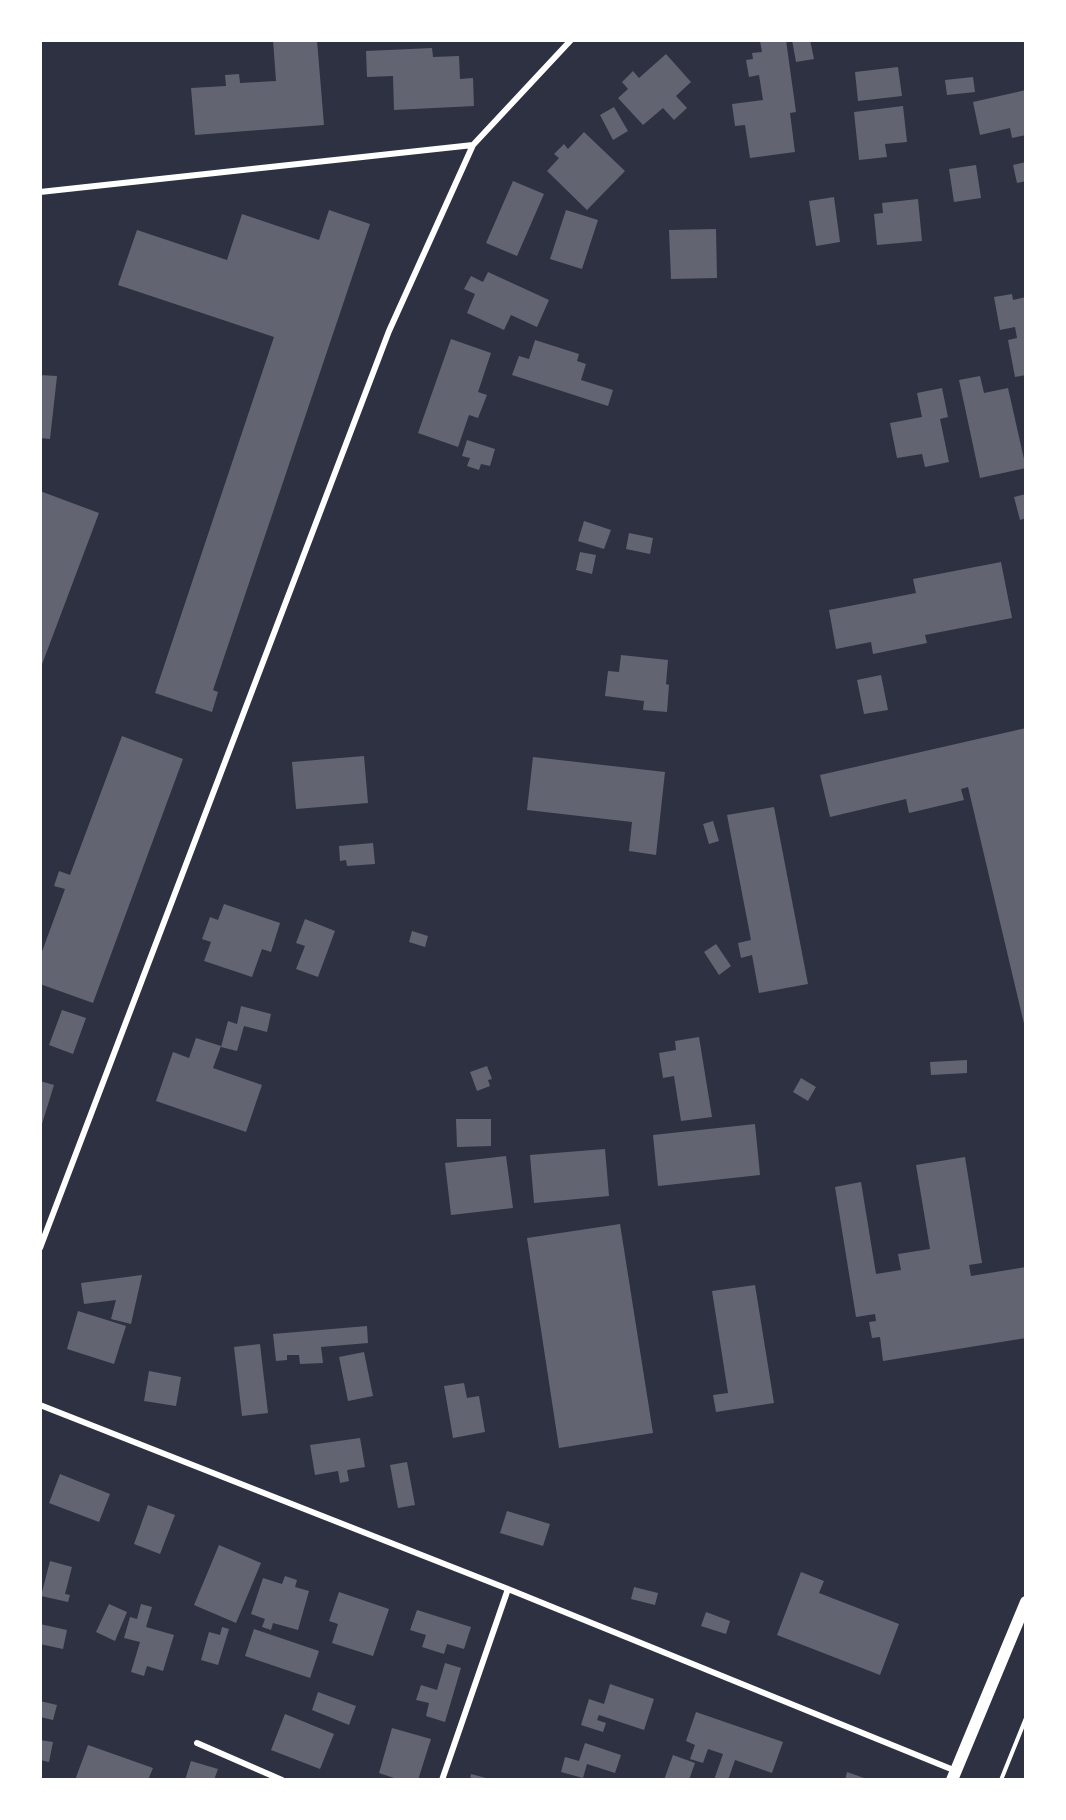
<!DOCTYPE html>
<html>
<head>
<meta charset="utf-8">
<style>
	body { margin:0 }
	#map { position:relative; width:1066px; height:1820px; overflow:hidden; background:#2d3142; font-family:Lato,sans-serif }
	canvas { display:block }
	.frame { position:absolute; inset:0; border:42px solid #fff; pointer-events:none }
</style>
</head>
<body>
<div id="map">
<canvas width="1066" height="1820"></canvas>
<div class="frame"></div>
</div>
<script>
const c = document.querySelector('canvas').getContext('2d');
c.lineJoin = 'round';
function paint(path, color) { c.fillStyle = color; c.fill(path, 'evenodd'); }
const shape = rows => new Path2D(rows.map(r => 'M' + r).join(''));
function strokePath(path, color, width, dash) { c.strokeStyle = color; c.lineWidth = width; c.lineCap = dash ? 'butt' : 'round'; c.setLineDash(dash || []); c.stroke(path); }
paint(shape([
	[273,40,317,40,324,125,195,135,191,88,226,86,225,75,239,74,240,83,276,81],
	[786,40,796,112,790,113,795,152,750,158,745,125,735,126,732,104,763,100,759,75,749,77,746,60,753,59,752,53,762,52,760,41],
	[792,40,810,40,814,59,796,62],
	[432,48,433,57,459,56,460,79,473,78,474,106,394,110,393,76,367,77,366,51],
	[666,54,691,82,676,96,687,108,674,120,663,108,643,125,618,98,628,89,622,82,633,71,639,78],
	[898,67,902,96,858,101,855,72],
	[973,77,975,92,947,95,945,80],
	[1026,90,1026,135,1012,138,1010,128,980,135,973,102],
	[903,106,907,142,885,144,887,157,859,160,854,112],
	[614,107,628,131,613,140,600,115],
	[584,132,625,171,587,210,547,171,559,158,554,154,564,144,568,149],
	[1026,162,1026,181,1017,183,1013,165],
	[976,165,981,198,954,202,949,169],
	[513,181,544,194,517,256,486,243],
	[834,197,840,242,816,246,809,201],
	[918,199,922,241,877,245,874,214,883,213,882,203],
	[329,210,370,224,213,690,218,692,212,712,155,693,274,337,118,285,137,230,227,260,242,214,319,240],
	[566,210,598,220,582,269,550,259],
	[716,229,717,278,671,279,669,230],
	[488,272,549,300,537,327,511,315,504,330,467,313,475,294,464,289,471,276,483,282],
	[1012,294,1013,300,1026,297,1026,375,1015,377,1008,340,1017,338,1015,327,1000,330,994,297],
	[451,339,491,353,478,392,487,395,478,418,469,415,458,447,418,433],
	[535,340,579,354,577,361,586,364,581,380,613,390,608,406,512,375,519,356,529,359],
	[40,375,57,376,50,439,40,438],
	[980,376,984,393,1008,388,1026,468,980,478,959,380],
	[942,388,948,417,940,419,949,462,925,467,922,454,897,458,890,423,922,417,917,393],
	[467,440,495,449,490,466,481,464,479,470,467,466,470,458,462,456],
	[40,491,99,513,41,667,40,667],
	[1026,494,1026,518,1020,520,1014,497],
	[584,521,611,530,604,549,578,541],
	[629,533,653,538,650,554,626,549],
	[580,552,596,555,592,574,576,570],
	[1001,562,1012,618,925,635,927,643,873,654,871,642,836,649,829,610,916,593,913,579],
	[621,655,668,660,666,684,669,685,667,712,643,710,644,701,605,696,608,671,619,672],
	[881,675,888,710,864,714,857,680],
	[1026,728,1026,1028,1025,1028,968,787,961,789,964,800,909,813,906,799,830,817,820,775],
	[122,736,183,759,93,1003,40,984,40,957,65,889,54,886,59,871,70,875],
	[364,756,368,803,296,809,292,762],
	[533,757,665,772,656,855,629,851,632,822,527,810],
	[774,807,808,984,759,993,752,955,741,958,738,943,751,940,727,815],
	[713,821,719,841,709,844,703,824],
	[373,843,375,864,347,866,346,860,340,861,339,846],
	[224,904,280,923,271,952,262,949,252,977,204,961,211,942,202,939,210,917,218,920],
	[305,919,335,931,318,977,296,969,305,946,296,943],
	[412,931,428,936,425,947,409,942],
	[716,944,731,966,719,975,704,952],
	[241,1006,271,1014,267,1032,244,1026,237,1051,221,1047,228,1021,237,1024],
	[62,1010,86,1018,73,1054,49,1045],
	[699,1037,712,1117,681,1121,674,1076,663,1078,659,1053,676,1050,675,1041],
	[196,1038,221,1046,213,1068,262,1085,246,1132,156,1101,173,1052,189,1058],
	[967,1060,967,1073,931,1075,930,1062],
	[487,1066,492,1079,488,1080,490,1086,477,1091,470,1072],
	[801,1078,816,1087,808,1101,793,1092],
	[40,1081,54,1085,41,1127,40,1126],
	[456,1119,491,1119,491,1146,457,1147],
	[755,1124,760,1175,658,1186,653,1135],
	[605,1149,609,1196,534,1203,530,1155],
	[506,1156,513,1208,451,1215,445,1163],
	[965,1157,982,1263,969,1265,971,1276,1026,1267,1026,1338,883,1361,880,1337,872,1338,869,1322,876,1321,875,1314,856,1317,835,1187,861,1182,876,1274,901,1270,898,1254,930,1249,916,1165],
	[620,1224,653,1433,559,1448,527,1238],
	[142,1275,131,1324,111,1319,116,1300,84,1304,81,1283],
	[755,1285,774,1403,716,1412,713,1395,728,1393,712,1291],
	[78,1311,126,1326,114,1364,67,1349],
	[367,1326,368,1343,321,1347,323,1363,300,1364,299,1355,287,1355,287,1360,276,1361,273,1334],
	[260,1344,268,1413,242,1416,234,1347],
	[364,1352,373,1396,348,1401,339,1357],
	[149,1371,181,1377,176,1406,144,1401],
	[464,1383,467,1398,479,1396,485,1432,453,1438,444,1386],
	[360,1438,365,1467,347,1470,349,1481,340,1483,338,1471,315,1475,310,1445],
	[407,1462,415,1505,398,1508,390,1465],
	[60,1474,110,1494,99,1522,49,1503],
	[148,1505,175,1515,160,1554,134,1544],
	[507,1511,550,1524,543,1546,500,1533],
	[219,1545,261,1563,236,1623,194,1605],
	[50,1561,72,1567,65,1594,70,1595,68,1602,41,1596],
	[801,1572,824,1581,819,1593,899,1624,880,1675,777,1635],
	[285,1576,297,1580,295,1587,309,1591,298,1630,273,1623,271,1630,262,1627,265,1619,251,1614,263,1578,282,1584],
	[634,1587,658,1593,655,1605,631,1599],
	[339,1592,389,1609,373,1656,332,1643,338,1624,329,1621],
	[109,1604,127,1612,115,1641,96,1632],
	[141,1604,152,1607,146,1627,174,1635,163,1671,147,1666,144,1676,131,1672,140,1642,124,1638,130,1617,137,1619],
	[417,1610,471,1627,464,1649,447,1644,444,1654,422,1647,426,1635,410,1630],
	[706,1612,730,1621,726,1634,701,1626],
	[40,1624,67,1630,63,1649,40,1644],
	[222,1627,229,1629,218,1665,201,1660,209,1632,220,1635],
	[254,1629,319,1651,310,1678,245,1656],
	[445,1663,461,1668,445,1722,426,1716,429,1703,416,1700,421,1685,437,1690],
	[610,1684,654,1699,644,1730,599,1715,597,1720,606,1723,603,1732,581,1725,589,1699,604,1704],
	[318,1692,356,1706,349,1725,312,1710],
	[40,1701,57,1705,53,1720,40,1717],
	[696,1712,783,1742,772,1773,735,1760,728,1780,714,1780,723,1754,708,1749,703,1763,690,1759,695,1745,686,1741],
	[285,1714,334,1734,320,1769,271,1750],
	[392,1728,431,1739,418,1780,400,1780,379,1773],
	[40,1740,53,1742,49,1762,40,1760],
	[585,1743,621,1755,615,1773,587,1764,583,1778,561,1772,565,1757,579,1761],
	[88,1745,153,1768,148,1780,75,1780],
	[673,1755,695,1763,689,1780,664,1780],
	[191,1761,218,1769,214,1780,185,1780],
	[847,1772,867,1779,867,1780,845,1780],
	[471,1774,490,1779,490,1780,470,1780]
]), '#626471');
strokePath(shape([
	[1001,1780,1026,1718]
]), '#fff', 4);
strokePath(shape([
	[40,192,473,145],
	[40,1248,389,331,473,145,571,40],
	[40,1405,508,1589,956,1771],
	[197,1743,282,1780],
	[442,1780,508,1589]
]), '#fff', 6);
strokePath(shape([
	[952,1780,1026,1602]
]), '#fff', 12);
</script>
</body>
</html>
